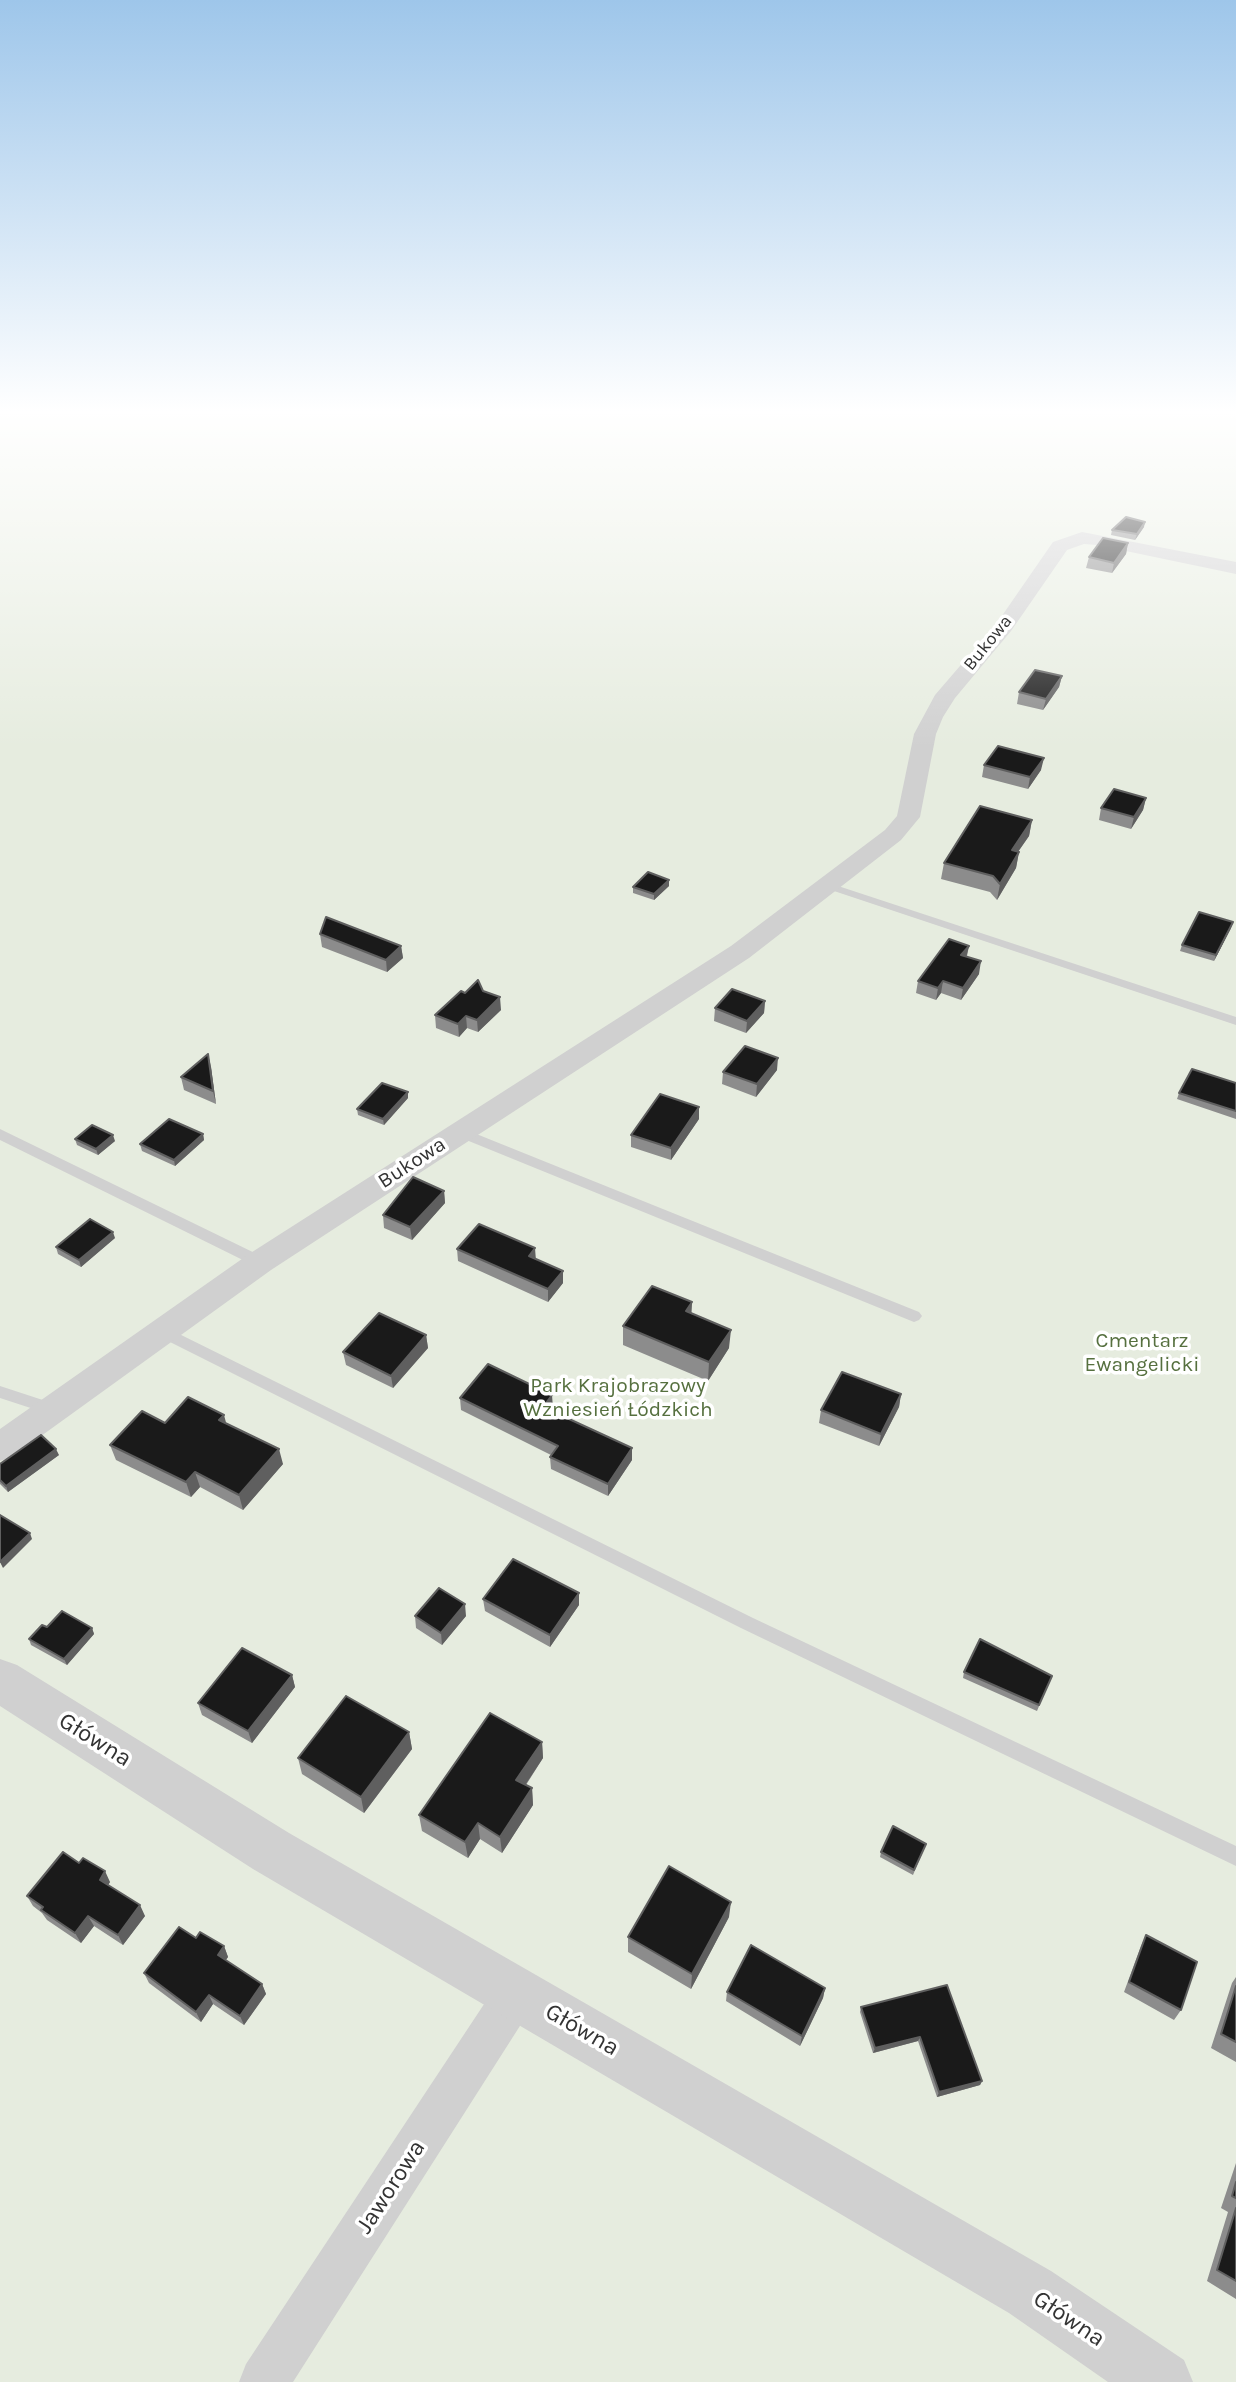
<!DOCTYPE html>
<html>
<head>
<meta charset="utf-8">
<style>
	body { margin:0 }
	canvas { display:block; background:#fff }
</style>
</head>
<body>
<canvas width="1236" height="2382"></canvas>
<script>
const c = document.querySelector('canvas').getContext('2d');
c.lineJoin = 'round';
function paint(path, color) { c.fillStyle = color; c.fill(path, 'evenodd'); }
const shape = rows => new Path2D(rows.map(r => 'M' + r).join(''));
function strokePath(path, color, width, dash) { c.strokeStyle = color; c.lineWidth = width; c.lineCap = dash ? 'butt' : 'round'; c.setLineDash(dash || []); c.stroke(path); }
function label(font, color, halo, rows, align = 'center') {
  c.font = font + ' Karla,sans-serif'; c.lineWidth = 7; c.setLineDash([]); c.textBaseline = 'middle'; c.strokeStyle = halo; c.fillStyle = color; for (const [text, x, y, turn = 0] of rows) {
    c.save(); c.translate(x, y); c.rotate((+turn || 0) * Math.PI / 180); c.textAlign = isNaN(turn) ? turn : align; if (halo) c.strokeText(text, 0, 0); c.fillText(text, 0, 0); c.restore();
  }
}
paint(shape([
	[0,414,1236,414,1236,2382,0,2382]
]), '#e6ecdf');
paint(shape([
	[829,883,1236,1017,1236,1025,825,888,825,884,829,883],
	[459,1127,919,1312,922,1316,919,1320,914,1322,909,1320,454,1135,452,1132,454,1129,459,1127],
	[0,1129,265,1258,267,1262,265,1266,255,1266,0,1140,0,1129],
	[163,1326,753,1618,1236,1846,1236,1866,741,1628,158,1336,155,1332,158,1328,163,1326],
	[0,1386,58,1405,60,1409,58,1413,52,1415,0,1398,0,1386]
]), '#d0d0d0');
paint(shape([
	[1082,532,1236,562,1236,574,1097,545,1084,544,1067,550,1011,631,955,698,943,717,936,734,920,817,901,840,749,958,271,1270,12,1457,0,1461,0,1429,249,1254,731,946,885,830,897,816,914,734,935,695,997,623,1053,542,1082,532],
	[517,1970,532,1977,539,1992,532,2007,293,2382,239,2382,246,2364,502,1977,517,1970]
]), '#d0d0d0');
paint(shape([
	[0,1659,17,1665,289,1833,1051,2271,1184,2360,1193,2382,1108,2382,1009,2313,253,1869,0,1706,0,1659]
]), '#d0d0d0');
paint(shape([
	[1144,527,1135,540,1111,535,1112,530],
	[1128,543,1126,554,1112,573,1086,568,1089,557],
	[1062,676,1059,687,1043,710,1017,704,1019,692],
	[984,765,1041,770,1028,789,982,777],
	[1146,798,1143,810,1131,829,1099,820,1101,808],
	[1032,820,1029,836,1018,852,1019,852,1016,868,997,900,990,892,941,879,944,863],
	[669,886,654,900,633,893,633,887],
	[1231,928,1214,961,1180,951,1182,945],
	[320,934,401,946,403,958,387,972,322,947],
	[969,946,967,956,979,974,961,1000,941,993,936,1000,916,993,918,981],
	[483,991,501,1010,478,1032,467,1028,459,1037,436,1028,435,1015,465,993],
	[765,1001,764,1013,746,1033,714,1021,715,1008],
	[211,1067,216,1104,184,1090,181,1077],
	[777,1070,756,1097,722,1084,723,1072],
	[1236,1083,1236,1119,1177,1099,1179,1093],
	[408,1098,384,1125,358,1115,357,1109],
	[699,1119,671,1160,631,1147,631,1135],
	[203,1134,204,1140,175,1166,142,1151,140,1144],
	[75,1139,115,1141,98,1155,77,1145],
	[444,1191,445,1203,412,1240,384,1228,383,1215],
	[115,1238,81,1267,58,1254,56,1247],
	[457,1249,536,1259,563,1271,563,1283,548,1302,458,1261],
	[692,1302,691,1314,729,1348,708,1381,623,1345,623,1326],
	[426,1335,428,1348,393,1388,346,1365,343,1352],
	[901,1394,899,1407,879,1446,819,1423,821,1410],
	[460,1398,553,1408,551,1411,632,1448,632,1460,608,1496,551,1469,550,1457,551,1455,461,1410],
	[165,1423,226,1423,283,1464,243,1510,200,1487,191,1497,116,1460,110,1445],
	[59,1455,8,1492,0,1484,0,1464],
	[579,1593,579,1605,550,1647,485,1611,483,1599],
	[415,1616,466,1616,442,1645,416,1628],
	[92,1628,94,1634,67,1665,31,1645,29,1639],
	[964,1672,1049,1682,1037,1711,963,1678],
	[292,1675,295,1687,252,1743,202,1715,198,1703],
	[409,1732,412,1749,364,1813,302,1774,298,1758],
	[542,1742,543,1758,526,1785,532,1788,533,1805,502,1853,480,1839,468,1858,422,1831,419,1815],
	[926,1844,913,1875,880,1857,881,1852],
	[79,1863,110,1882,108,1885,145,1916,123,1945,94,1926,81,1943,47,1920,42,1913,33,1906,27,1896],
	[729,1917,691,1989,628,1952,628,1937],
	[1146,1935,1181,2010,1174,2020,1124,1992,1141,1946],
	[196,1938,224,1946,228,1957,226,1960,262,1984,266,1994,244,2025,213,2004,201,2022,149,1983,144,1973],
	[1236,1977,1236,2062,1211,2048,1232,1983],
	[947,1985,982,2081,980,2085,937,2097,918,2041,873,2053,860,2012,861,2007],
	[825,1988,823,1998,800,2046,726,2001,727,1992],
	[1236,2163,1236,2299,1207,2281,1228,2212,1221,2208]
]), '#8c8c8c');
paint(shape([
	[1145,522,1144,527,1135,540,1137,534],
	[1128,543,1126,554,1112,573,1114,563],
	[1062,676,1059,687,1043,710,1046,699],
	[1044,758,1041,770,1028,789,1030,777],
	[1146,798,1143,810,1131,829,1134,817],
	[1032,820,1029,836,1008,866,1012,850],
	[1019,852,1016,868,997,900,1000,884],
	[669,880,669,886,654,900,654,894],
	[1233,922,1231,928,1214,961,1216,955],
	[401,946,403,958,387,972,386,960],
	[969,946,966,958,961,955],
	[981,961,979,974,961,1000,963,988],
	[943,981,941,993,936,1000,938,988],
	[500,997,501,1010,478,1032,477,1020],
	[765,1001,764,1013,746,1033,747,1021],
	[466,1016,467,1028,459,1037,458,1024],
	[208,1054,211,1067,216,1104,213,1091],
	[778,1058,777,1070,756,1097,757,1084],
	[408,1092,408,1098,384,1125,383,1119],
	[699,1107,699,1119,671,1160,671,1148],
	[203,1134,204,1140,175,1166,174,1160],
	[113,1135,115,1141,98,1155,96,1149],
	[444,1191,445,1203,412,1240,410,1227],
	[113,1232,115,1238,81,1267,79,1260],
	[535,1248,536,1261,529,1256],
	[563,1271,563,1283,548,1302,548,1289],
	[692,1302,691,1321,686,1311],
	[731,1330,729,1348,708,1381,709,1362],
	[426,1335,428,1348,393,1388,391,1376],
	[901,1394,899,1407,879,1446,881,1434],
	[552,1395,553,1408,544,1419,543,1407],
	[224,1415,228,1430,219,1420],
	[632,1448,632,1460,608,1496,608,1484],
	[56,1449,59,1455,8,1492,6,1486],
	[279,1449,283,1464,243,1510,239,1495],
	[195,1472,200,1487,191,1497,186,1482],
	[30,1533,32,1539,3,1568,0,1562],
	[579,1593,579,1605,550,1647,550,1635],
	[465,1604,466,1616,442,1645,441,1633],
	[92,1628,94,1634,67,1665,64,1659],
	[292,1675,295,1687,252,1743,248,1731],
	[409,1732,412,1749,364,1813,361,1797],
	[542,1742,543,1758,518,1796,516,1780],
	[532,1788,533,1805,502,1853,500,1837],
	[478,1823,480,1839,468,1858,465,1842],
	[105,1871,110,1882,105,1890,100,1880],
	[731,1902,729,1917,691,1989,692,1974],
	[140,1905,145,1916,123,1945,118,1935],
	[88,1916,94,1926,81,1943,75,1933],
	[224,1946,228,1957,222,1965,218,1955],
	[262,1984,266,1994,244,2025,240,2016],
	[825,1988,823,1998,800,2046,802,2036],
	[209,1995,213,2004,201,2022,196,2012],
	[920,2037,918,2041,873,2053,875,2048],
	[982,2081,980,2085,937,2097,939,2092]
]), '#5f5f5f');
const building = shape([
	[1126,517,1145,522,1137,534,1112,530,1126,517],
	[1103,538,1128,543,1114,563,1089,557,1103,538],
	[1035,670,1062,676,1046,699,1019,692,1035,670],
	[998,746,1044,758,1030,777,984,765,998,746],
	[1114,789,1146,798,1134,817,1101,808,1114,789],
	[980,806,1032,820,1012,850,1019,852,1000,884,993,876,944,863,980,806],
	[648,872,669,880,654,894,633,887,648,872],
	[1199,912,1233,922,1216,955,1182,945,1199,912],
	[326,917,401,946,386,960,320,934,326,917],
	[949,939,969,946,961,955,981,961,963,988,943,981,938,988,918,981,949,939],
	[478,980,483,991,500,997,477,1020,466,1016,458,1024,435,1015,461,991,465,993,478,980],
	[732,989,765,1001,747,1021,715,1008,732,989],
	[745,1046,778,1058,757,1084,723,1072,745,1046],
	[208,1054,213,1091,181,1077,208,1054],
	[1192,1069,1236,1083,1236,1111,1179,1093,1192,1069],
	[382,1083,408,1092,383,1119,357,1109,382,1083],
	[660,1094,699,1107,671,1148,631,1135,660,1094],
	[169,1119,203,1134,174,1160,140,1144,169,1119],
	[92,1125,113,1135,96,1149,75,1139,92,1125],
	[413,1177,444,1191,410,1227,383,1215,413,1177],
	[90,1219,113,1232,79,1260,56,1247,90,1219],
	[479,1224,535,1248,529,1256,563,1271,548,1289,457,1249,479,1224],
	[652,1286,692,1302,686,1311,731,1330,709,1362,623,1326,652,1286],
	[379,1313,426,1335,391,1376,343,1352,379,1313],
	[488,1364,552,1395,543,1407,632,1448,608,1484,550,1457,558,1446,460,1398,488,1364],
	[842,1372,901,1394,881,1434,821,1410,842,1372],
	[188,1397,224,1415,219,1420,279,1449,239,1495,195,1472,186,1482,110,1445,142,1411,165,1423,188,1397],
	[41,1435,56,1449,6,1486,0,1480,0,1464,41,1435],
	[0,1515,30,1533,0,1562,0,1515],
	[513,1559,579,1593,550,1635,483,1599,513,1559],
	[439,1588,465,1604,441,1633,415,1616,439,1588],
	[62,1611,92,1628,64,1659,29,1639,42,1625,47,1627,62,1611],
	[980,1639,1052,1676,1039,1705,964,1672,980,1639],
	[242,1648,292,1675,248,1731,198,1703,242,1648],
	[346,1696,409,1732,361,1797,298,1758,346,1696],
	[490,1713,542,1742,516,1780,532,1788,500,1837,478,1823,465,1842,419,1815,490,1713],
	[893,1826,926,1844,914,1870,881,1852,893,1826],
	[63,1852,79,1863,83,1858,105,1871,100,1880,140,1905,118,1935,88,1916,75,1933,41,1910,43,1907,27,1896,63,1852],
	[669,1866,731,1902,692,1974,628,1937,669,1866],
	[179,1927,196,1938,200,1932,224,1946,218,1955,262,1984,240,2016,209,1995,196,2012,144,1973,179,1927],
	[1146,1935,1197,1962,1181,2010,1129,1982,1146,1935],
	[751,1945,825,1988,802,2036,727,1992,751,1945],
	[947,1985,982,2081,939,2092,920,2037,875,2048,861,2007,947,1985],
	[1236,1986,1236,2042,1221,2034,1236,1986],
	[1236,2182,1236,2198,1232,2196,1236,2182],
	[1236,2208,1236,2281,1217,2270,1236,2208]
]);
paint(building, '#1a1a1a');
strokePath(building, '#5f5f5f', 2);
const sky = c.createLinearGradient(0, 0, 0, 748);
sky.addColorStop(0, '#9ec6ea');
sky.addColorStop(0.55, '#fff');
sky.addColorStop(1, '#ffffff00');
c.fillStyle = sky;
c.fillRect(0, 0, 1236, 748);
label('18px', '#333', '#fff', [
	["Bukowa",988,643,-51]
]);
label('21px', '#333', '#fff', [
	["Bukowa",412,1163,-33]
]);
label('21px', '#56703f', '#fff', [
	["Cmentarz",1142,1341],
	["Ewangelicki",1142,1365],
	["Park Krajobrazowy",618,1386],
	["Wzniesień Łódzkich",618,1410]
]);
label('24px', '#333', '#fff', [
	["Główna",95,1740,32],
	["Główna",582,2030,30],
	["Jaworowa",391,2187,-57],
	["Główna",1069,2319,34]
]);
</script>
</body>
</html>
